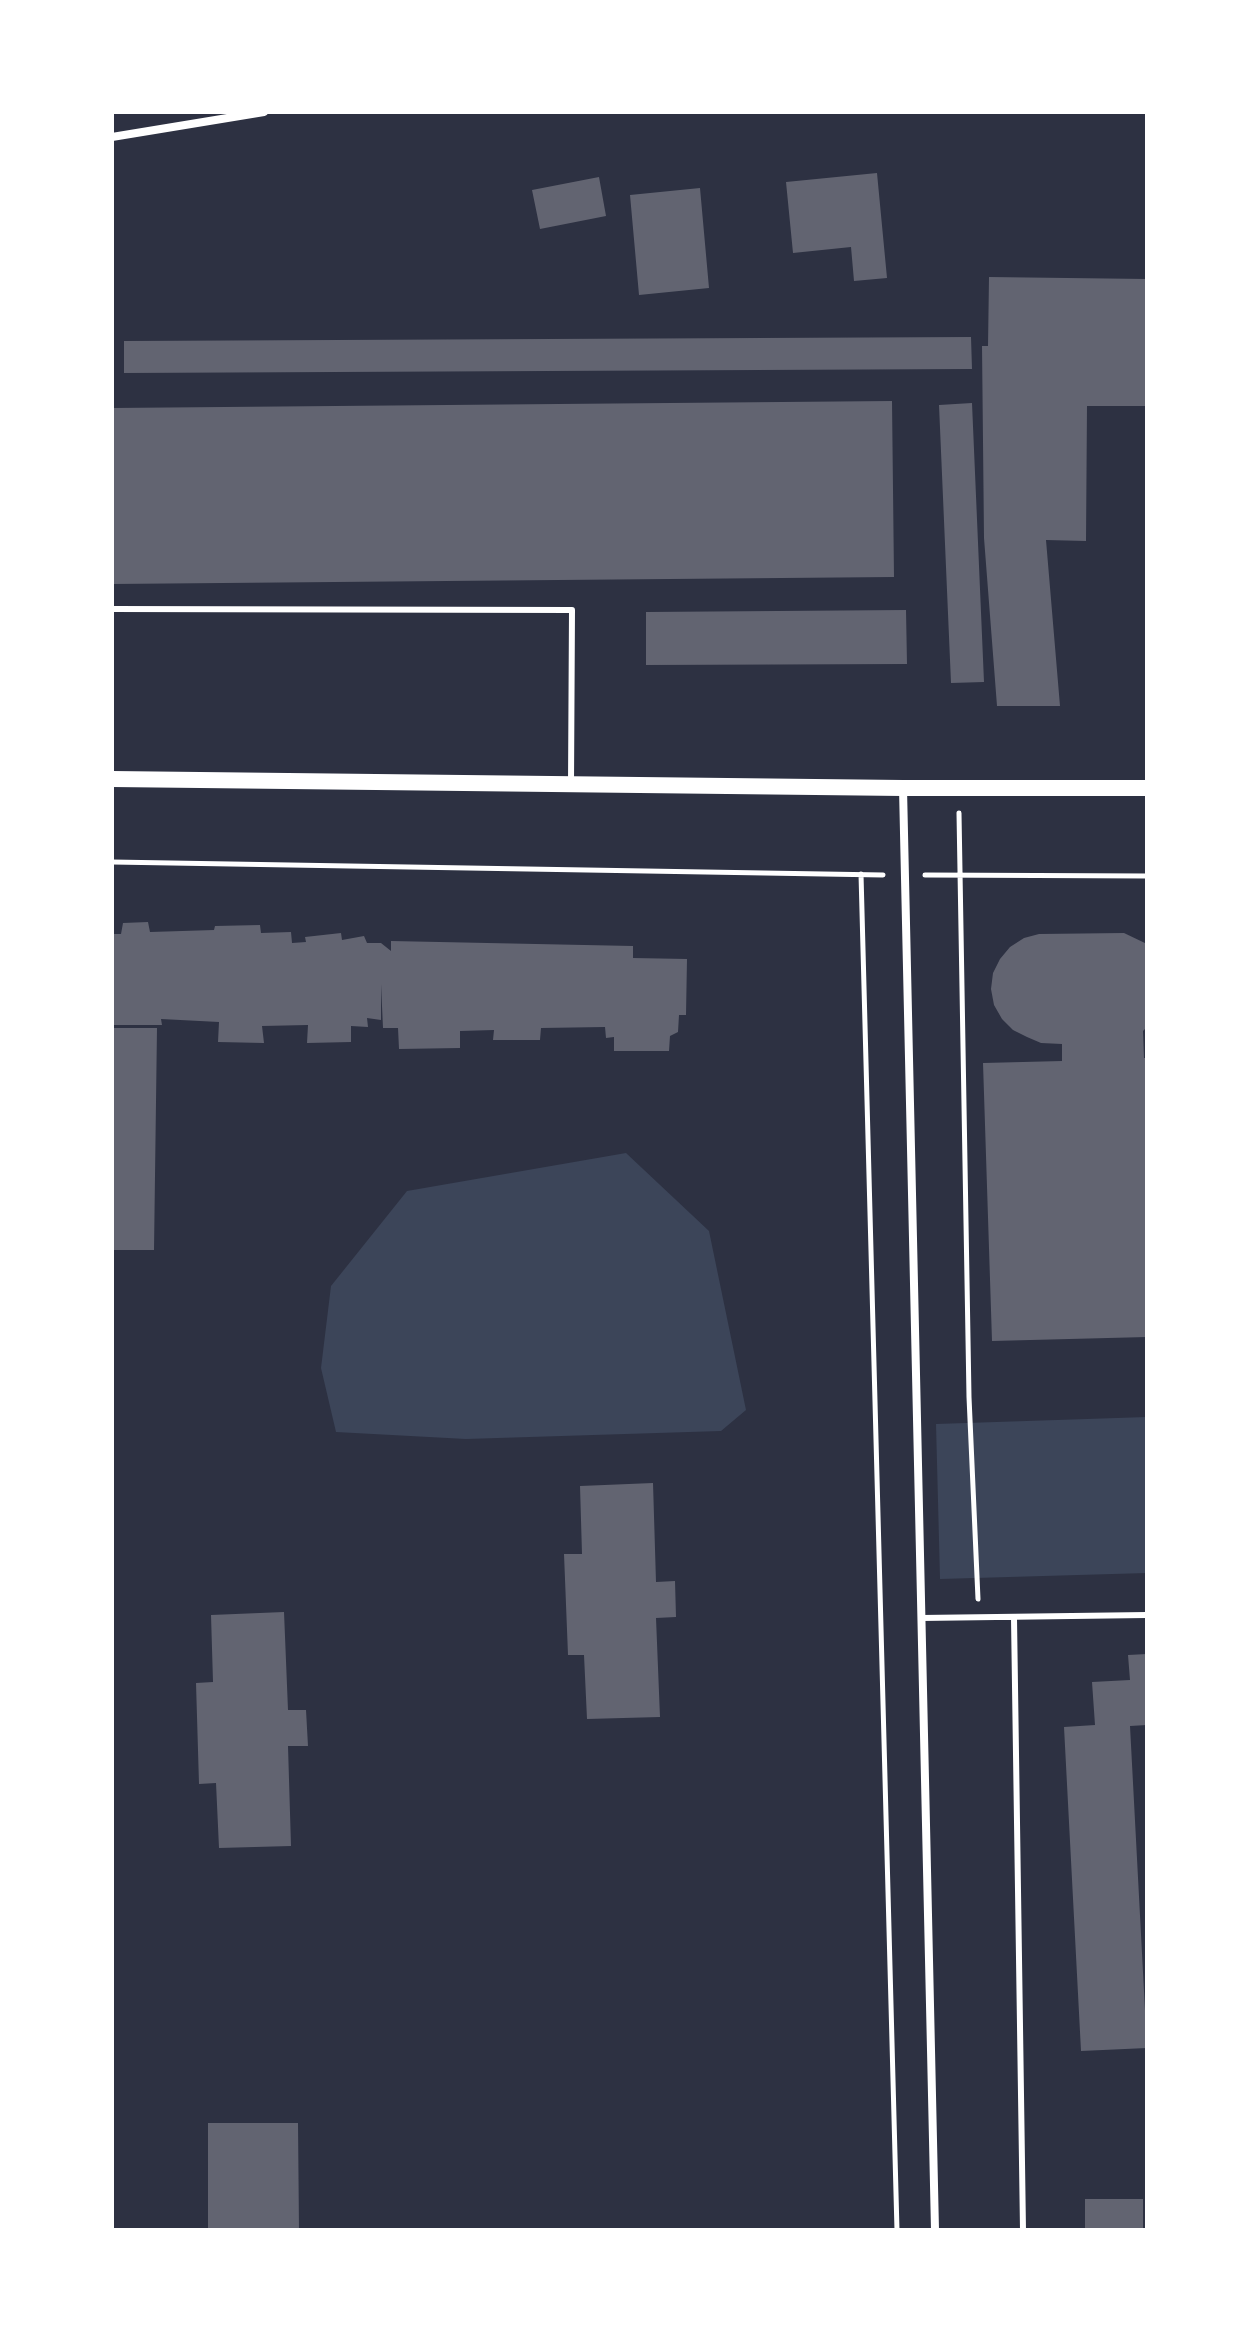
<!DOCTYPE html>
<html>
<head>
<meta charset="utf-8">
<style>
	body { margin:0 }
	#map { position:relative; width:1259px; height:2342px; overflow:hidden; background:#2d3142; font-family:Helvetica,sans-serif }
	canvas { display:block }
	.frame { position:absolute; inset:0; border:114px solid #fff; pointer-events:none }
</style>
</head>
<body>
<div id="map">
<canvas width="1259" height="2342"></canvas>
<div class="frame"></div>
</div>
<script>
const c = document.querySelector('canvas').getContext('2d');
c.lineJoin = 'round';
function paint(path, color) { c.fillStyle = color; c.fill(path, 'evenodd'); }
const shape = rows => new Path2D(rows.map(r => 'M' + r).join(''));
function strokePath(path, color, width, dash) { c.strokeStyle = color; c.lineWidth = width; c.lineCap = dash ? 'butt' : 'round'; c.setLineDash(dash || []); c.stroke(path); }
paint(shape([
	[626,1153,709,1231,746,1410,721,1431,466,1439,336,1432,321,1368,331,1286,407,1191],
	[1147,1417,1147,1573,940,1579,936,1424]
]), '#3c4559');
paint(shape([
	[877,173,887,278,854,281,851,247,793,253,786,182],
	[599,177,606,216,540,229,532,190],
	[700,188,709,288,639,295,630,195],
	[989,277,1147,279,1147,406,1087,406,1086,541,1046,540,1060,706,997,706,984,538,982,346,988,346],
	[971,337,972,369,124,373,124,341],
	[892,401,894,577,112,584,112,408],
	[972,403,984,682,951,683,939,405],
	[906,610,907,664,646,665,646,612],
	[148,922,150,932,214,930,215,926,260,925,261,933,291,932,292,943,306,942,305,937,341,933,342,940,364,936,367,943,381,943,391,951,391,941,633,946,633,958,687,959,686,1015,679,1015,678,1032,670,1036,669,1051,614,1051,614,1037,606,1038,605,1027,541,1028,540,1040,493,1040,494,1030,460,1031,460,1048,399,1049,398,1028,383,1028,381,984,381,1020,367,1018,368,1027,351,1026,351,1042,307,1043,308,1025,262,1026,264,1043,218,1042,219,1022,161,1019,162,1025,112,1025,112,934,121,934,123,923],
	[1124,933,1147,944,1147,1027,1143,1031,1144,1058,1147,1058,1147,1337,992,1341,983,1063,1062,1061,1062,1044,1041,1043,1027,1037,1013,1030,1002,1019,994,1005,991,989,993,973,1000,959,1010,947,1024,938,1039,934],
	[112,1028,157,1028,154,1250,112,1250],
	[653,1483,656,1582,675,1581,676,1617,656,1618,660,1717,587,1719,584,1655,568,1655,564,1554,582,1554,580,1486],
	[284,1612,288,1710,306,1710,308,1746,288,1746,291,1846,219,1848,216,1783,199,1784,196,1683,213,1682,211,1615],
	[1147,1654,1147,1725,1130,1726,1147,2048,1081,2051,1064,1727,1095,1725,1092,1682,1130,1680,1128,1655],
	[208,2123,298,2123,299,2230,208,2230],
	[1085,2199,1143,2199,1143,2230,1085,2230]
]), '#626471');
strokePath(shape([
	[959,813,969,1397,978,1599],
	[112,862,883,875],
	[861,874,897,2230],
	[925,875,1147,876]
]), '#fff', 5);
strokePath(shape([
	[112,609,572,610,571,783],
	[921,1618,1147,1615],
	[1014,1618,1023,2230]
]), '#fff', 6);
strokePath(shape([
	[112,137,264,112],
	[903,788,935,2230]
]), '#fff', 8);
strokePath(shape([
	[112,779,903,788,1147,788]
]), '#fff', 16);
</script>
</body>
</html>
